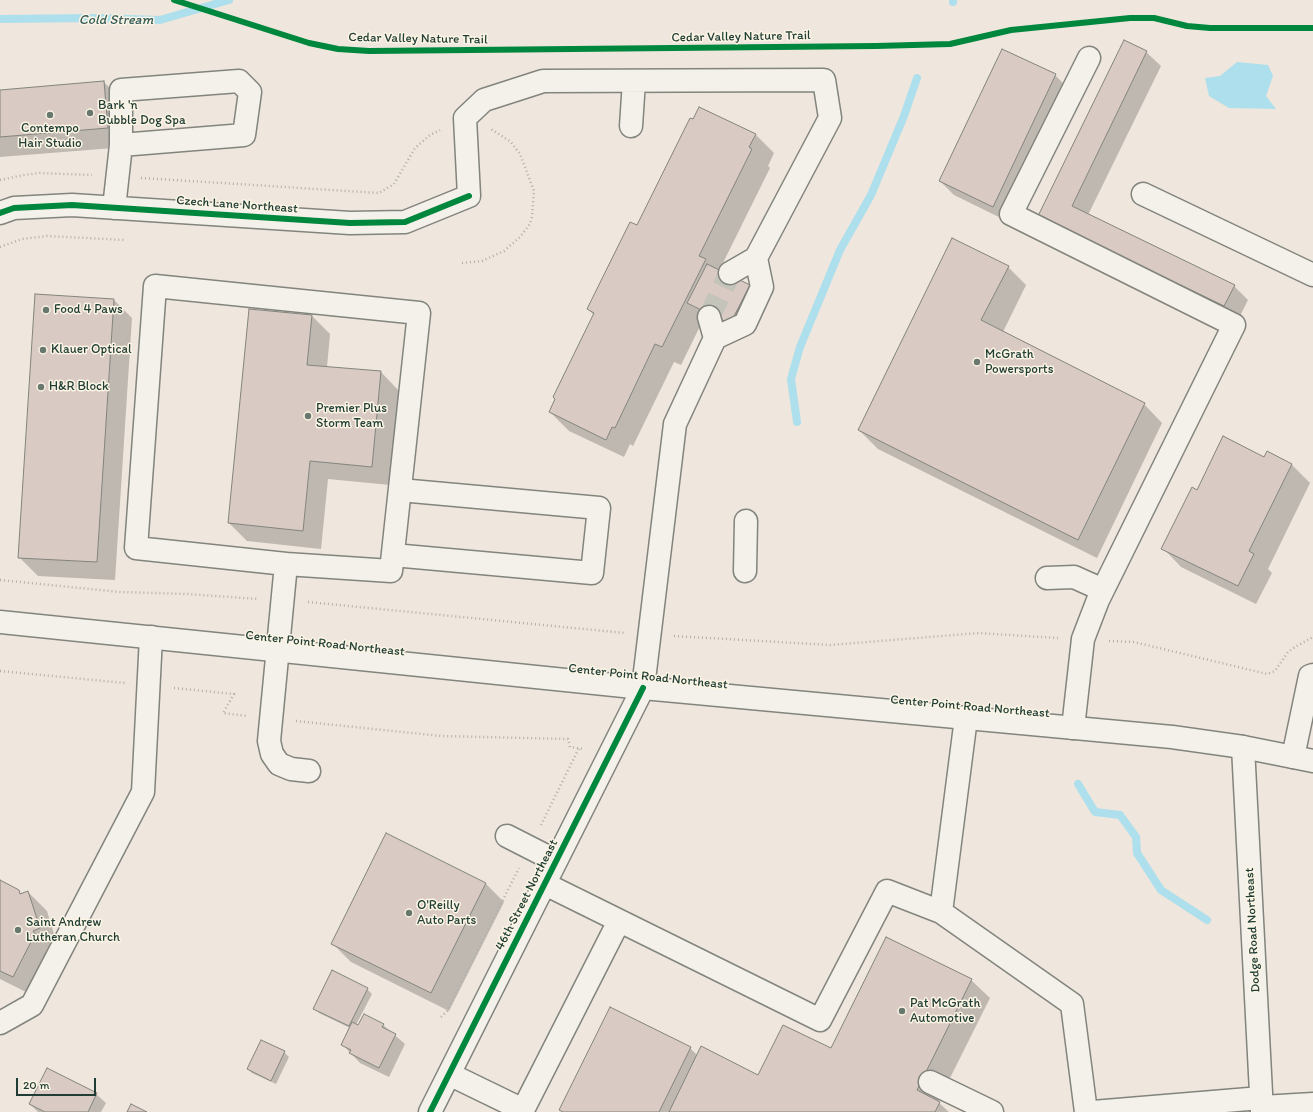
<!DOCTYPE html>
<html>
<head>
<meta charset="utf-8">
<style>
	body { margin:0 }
	#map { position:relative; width:1313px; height:1112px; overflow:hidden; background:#efe6dd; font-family:Itim,sans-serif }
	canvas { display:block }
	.scale { position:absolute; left:16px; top:1078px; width:80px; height:18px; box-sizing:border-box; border:2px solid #1f3d34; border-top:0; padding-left:5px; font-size:12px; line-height:14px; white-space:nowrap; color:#1f3d34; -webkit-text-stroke:3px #fcf5e5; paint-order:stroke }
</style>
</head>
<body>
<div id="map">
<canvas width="1313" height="1112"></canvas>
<div class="scale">20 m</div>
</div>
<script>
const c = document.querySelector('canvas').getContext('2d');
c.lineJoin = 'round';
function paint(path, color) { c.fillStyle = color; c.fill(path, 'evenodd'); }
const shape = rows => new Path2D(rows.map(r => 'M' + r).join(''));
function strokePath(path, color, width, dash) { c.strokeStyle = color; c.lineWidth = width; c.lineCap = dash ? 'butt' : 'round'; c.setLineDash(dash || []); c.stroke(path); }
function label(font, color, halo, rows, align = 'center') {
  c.font = font + ' Itim,sans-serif'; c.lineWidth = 3; c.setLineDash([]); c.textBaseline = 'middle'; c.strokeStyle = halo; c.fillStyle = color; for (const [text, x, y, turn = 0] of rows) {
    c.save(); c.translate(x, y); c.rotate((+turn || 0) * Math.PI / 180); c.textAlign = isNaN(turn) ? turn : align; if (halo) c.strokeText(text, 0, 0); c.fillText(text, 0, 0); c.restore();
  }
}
paint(shape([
	[1237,62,1268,65,1273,76,1266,96,1276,109,1229,108,1209,96,1205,78,1220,76]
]), '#addfec');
paint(shape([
	[1146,52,1161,66,1088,215,1234,286,1248,300,1238,320,1054,230],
	[1055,75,1069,89,1007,221,954,195,940,181],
	[104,82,122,101,126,147,0,157,0,91],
	[756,135,774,153,768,166,770,168,719,271,749,286,753,290,734,328,706,314,681,365,674,362,633,446,630,444,624,457,569,431,550,412,594,315,588,309,637,227],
	[1008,267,1026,285,1003,332,1144,404,1162,423,1097,558,878,449,859,430],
	[114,300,132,318,115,580,38,576,19,557],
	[312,316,330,334,327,367,381,372,399,391,390,485,328,479,321,549,247,541,229,523],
	[1267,453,1292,465,1310,483,1268,569,1272,573,1256,604,1181,567,1163,548,1265,458],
	[0,881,22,894,28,892,47,911,58,947,32,995,0,979],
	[485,883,504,902,449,1011,351,962,333,944],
	[333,972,367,989,372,994,356,1025,359,1026,383,1025,405,1044,389,1077,360,1063,342,1044,350,1028,319,1013,314,1008],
	[971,980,990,998,938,1102,949,1112,562,1112,560,1110,690,1048,698,1056,758,1076,831,1050],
	[261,1041,284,1052,289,1057,276,1084,252,1073,248,1069],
	[96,1094,106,1103,101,1112,38,1112,30,1104]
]), '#0003');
strokePath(shape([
	[953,2,953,0],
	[0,19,98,18,160,20,229,0],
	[797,422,791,379,800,347,840,250,871,195,904,116,917,78],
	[1078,784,1095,812,1120,815,1136,837,1137,853,1161,890,1207,920]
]), '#addfec', 8);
const building = shape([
	[1124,40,1147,51,1072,206,1235,285,1224,306,1038,216,1124,40],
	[1002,49,1056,74,993,207,939,181,1002,49],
	[104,81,108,128,0,137,0,90,104,81],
	[699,107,756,134,749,147,752,149,699,256,706,259,662,347,655,344,615,428,612,427,606,440,549,412,555,399,553,397,594,313,587,309,630,222,637,225,690,118,693,119,699,107],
	[952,238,1009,266,981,320,1145,403,1078,540,858,430,952,238],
	[707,264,750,285,730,324,687,303,707,264],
	[35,294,114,299,97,562,18,558,35,294],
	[249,309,312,315,307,365,381,371,372,467,310,461,303,531,228,523,249,309],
	[1223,436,1264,457,1267,451,1292,464,1249,551,1254,554,1238,586,1161,549,1192,487,1197,490,1223,436],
	[386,833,486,883,431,993,331,944,386,833],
	[0,880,19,890,20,894,28,891,40,928,33,931,35,934,13,977,0,971,0,880],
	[886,937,972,979,917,1090,940,1102,935,1112,669,1112,701,1046,758,1075,783,1025,831,1048,886,937],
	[332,970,368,988,349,1026,313,1009,332,970],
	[610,1007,691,1047,659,1112,563,1112,559,1110,610,1007],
	[364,1014,384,1024,382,1027,396,1034,379,1068,349,1053,351,1050,341,1045,352,1022,358,1025,364,1014],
	[261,1040,285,1051,271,1081,247,1069,261,1040],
	[47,1068,97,1093,88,1112,45,1112,29,1104,47,1068],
	[131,1104,147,1112,127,1112,131,1104]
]);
paint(building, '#d9cac3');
strokePath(building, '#82847e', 1);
strokePath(shape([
	[709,317,730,273]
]), '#c5c4bb', 22, [22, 11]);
const minor = shape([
	[631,126,634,81],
	[1143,194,1313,275],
	[114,208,121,145,244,135,250,92,239,81,121,90,121,145],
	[0,213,14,208,72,205,350,223,405,222,469,196,465,118,484,100,543,81,824,80,830,118,756,258,762,287,745,324,715,338,675,424,643,688,430,1112],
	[730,273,756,258],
	[709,317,715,338],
	[393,555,592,573,599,508,400,490],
	[286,564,391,571,419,313,155,286,136,548,286,564,269,741,272,754,279,764,291,769,309,771],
	[745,571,746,521],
	[1047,578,1074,577,1103,590],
	[966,718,941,912,1072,1004,1086,1112],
	[1073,728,1083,639,1098,600,1234,325,1011,214,1089,58],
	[1243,747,1262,1112],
	[1293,757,1310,676,1313,675],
	[507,836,556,861],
	[545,884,820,1020,887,891,941,912],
	[0,1023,32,1005,143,792,151,637],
	[449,1074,523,1110,619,921],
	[930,1082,992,1112],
	[1262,1107,1313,1104],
	[1093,1112,1261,1098]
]);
const major = shape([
	[0,622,643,688,1172,737,1243,747,1313,761]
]);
strokePath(minor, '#82847e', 25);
strokePath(major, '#82847e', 25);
strokePath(shape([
	[141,178,379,193,394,184,415,148,430,135,440,130],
	[0,180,24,175,40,173,92,175],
	[0,247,22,239,47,236,125,240],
	[462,263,482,261,504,251,520,237,530,224,532,217,534,191,520,154,511,142,491,129],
	[0,580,120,592,187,594,259,599],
	[308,602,625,633],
	[674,636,830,645,979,633,1058,638],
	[1109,641,1134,642,1267,674,1275,671,1288,652,1295,647,1313,637],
	[0,671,125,683],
	[174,688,234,694,223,713,247,716],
	[296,721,441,736,568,739,570,747,584,749],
	[541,825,579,748],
	[441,1017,447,1011,519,868]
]), '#afb0ab', 2.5, [1, 3]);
strokePath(minor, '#f4f0ea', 22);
strokePath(major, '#f4f0ea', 22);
strokePath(shape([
	[174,0,309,43,338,49,369,51,876,46,950,44,1011,30,1130,18,1154,18,1187,26,1210,28,1313,28],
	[0,213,14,208,72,205,350,223,405,222,469,196],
	[430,1112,643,688]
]), '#00873e', 6);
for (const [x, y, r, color] of [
	[90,113,4,"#68786f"],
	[50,115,4,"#68786f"],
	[46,310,4,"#68786f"],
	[43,350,4,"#68786f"],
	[977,362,4,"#68786f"],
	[41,387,4,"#68786f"],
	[308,416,4,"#68786f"],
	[409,913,4,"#68786f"],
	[18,930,4,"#68786f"],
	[902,1011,4,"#68786f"]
]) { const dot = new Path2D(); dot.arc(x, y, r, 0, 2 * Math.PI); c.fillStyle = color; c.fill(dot); strokePath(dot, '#fcf5e5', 1.5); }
label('13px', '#1f3d34', '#fcf5e5', [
	["Cedar Valley Nature Trail",741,37,-1],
	["Cedar Valley Nature Trail",418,39,1],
	["Czech Lane Northeast",237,205,4],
	["Center Point Road Northeast",325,644,6],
	["Center Point Road Northeast",648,677,6],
	["Center Point Road Northeast",970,707,5],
	["46th Street Northeast",527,895,-63],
	["Dodge Road Northeast",1253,930,-93]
]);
label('13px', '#1f3d34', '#fcf5e5', [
	["Bark 'n",98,106],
	["Bubble Dog Spa",98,121],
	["Contempo",50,129,"center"],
	["Hair Studio",50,144,"center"],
	["Food 4 Paws",54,310],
	["Klauer Optical",51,350],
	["McGrath",985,355],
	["Powersports",985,370],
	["H&R Block",49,387],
	["Premier Plus",316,409],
	["Storm Team",316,424],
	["O'Reilly",417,906],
	["Auto Parts",417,921],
	["Saint Andrew",26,923],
	["Lutheran Church",26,938],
	["Pat McGrath",910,1004],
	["Automotive",910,1019]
], 'left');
label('italic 14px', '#365d5a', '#fcf5e5', [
	["Cold Stream",116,20]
]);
</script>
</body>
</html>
